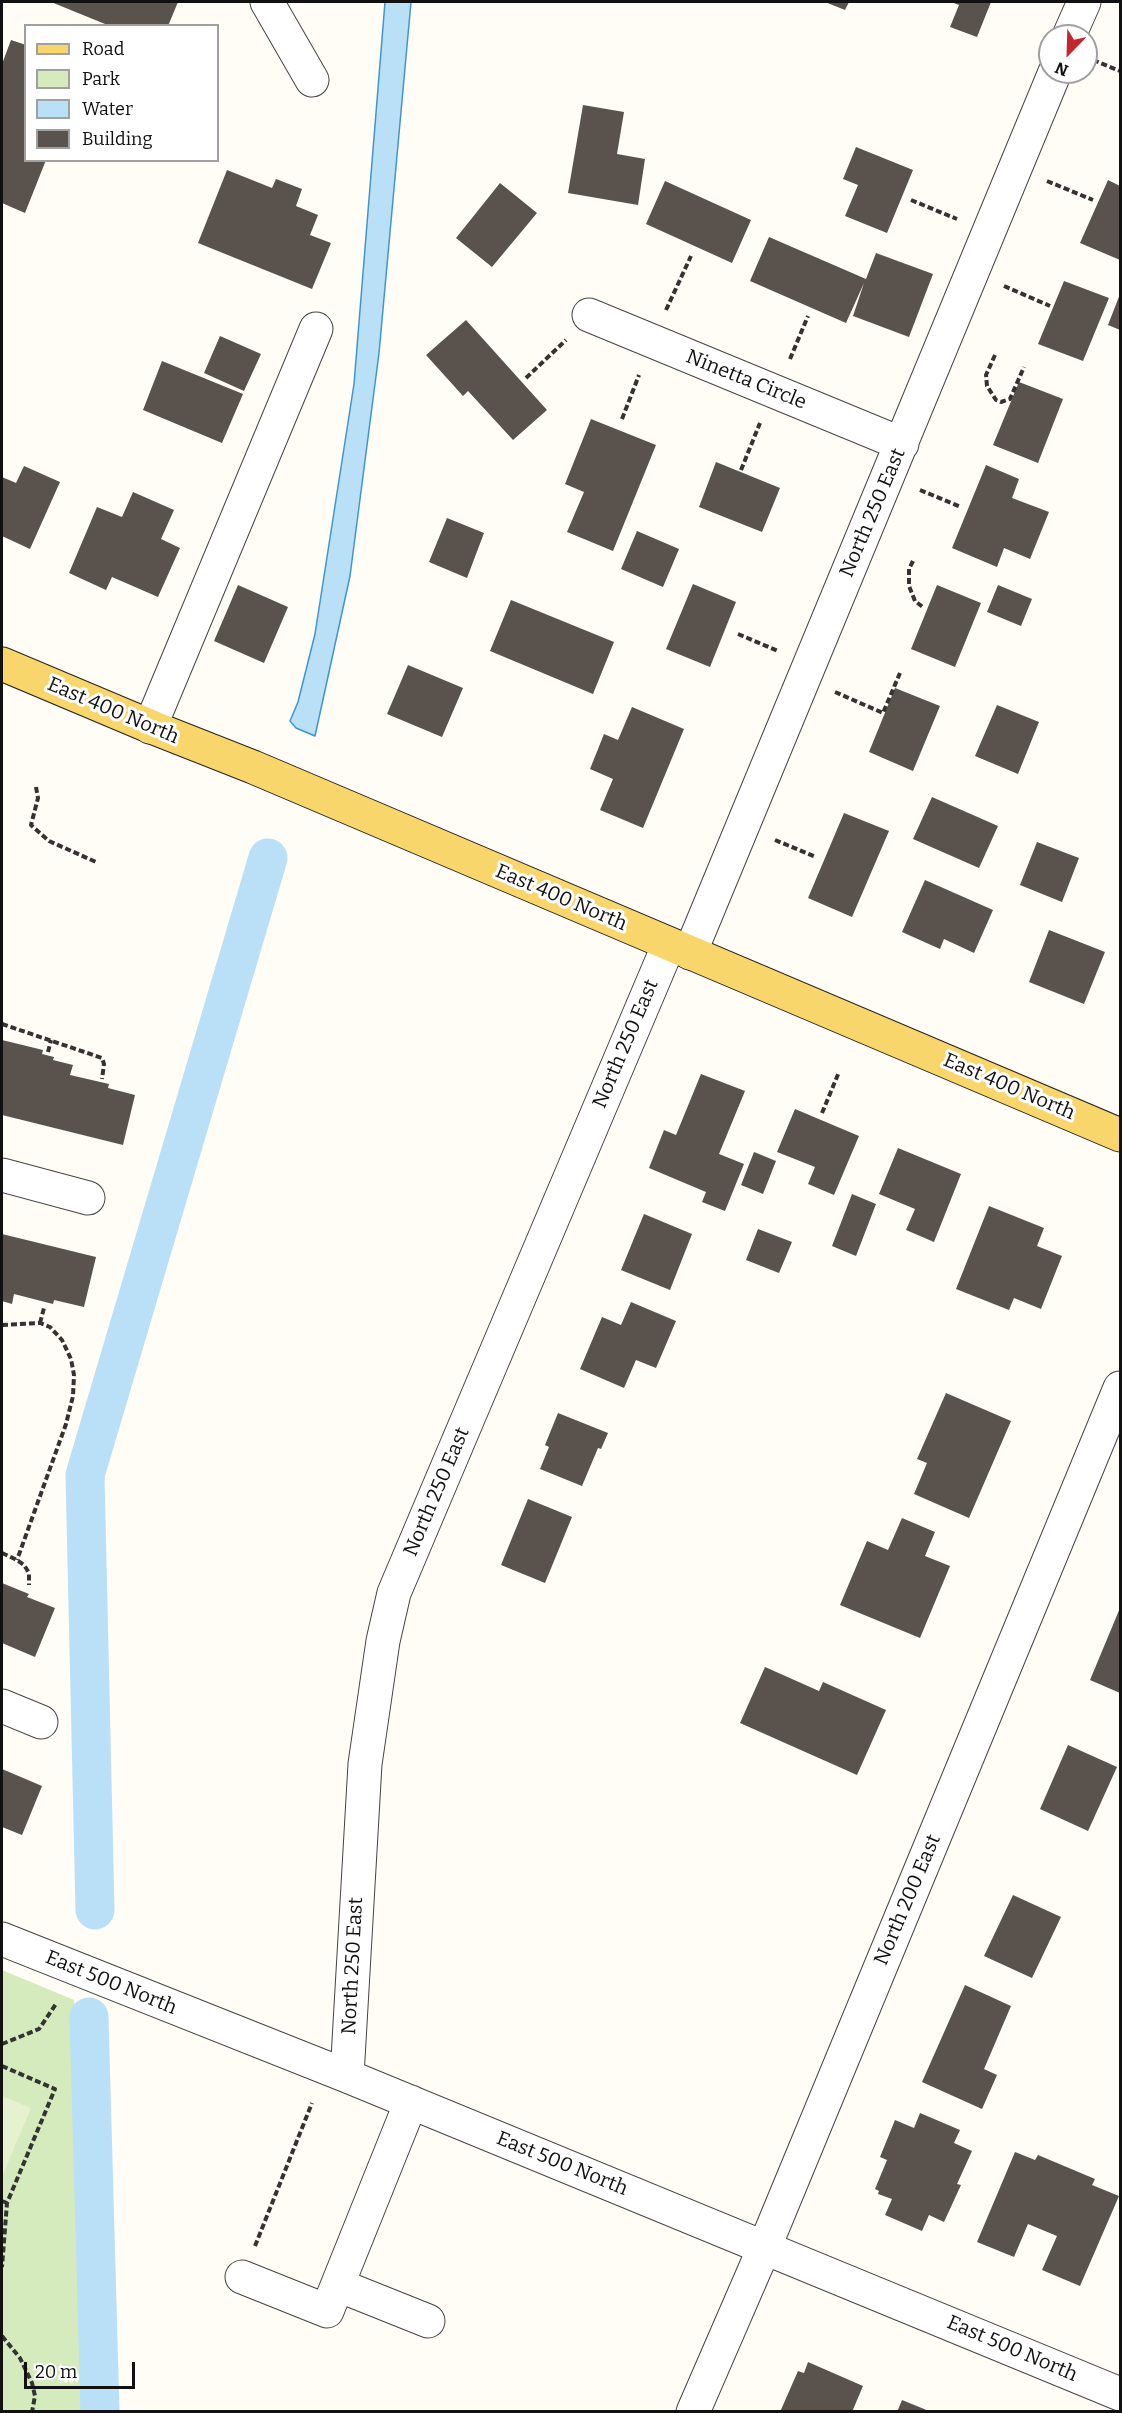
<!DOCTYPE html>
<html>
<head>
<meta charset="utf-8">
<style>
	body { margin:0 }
	#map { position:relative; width:1122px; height:2413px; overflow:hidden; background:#fffdf5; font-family:Bitter,serif }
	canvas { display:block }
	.frame { position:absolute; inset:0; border:3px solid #111; pointer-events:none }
	.legend { position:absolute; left:24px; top:24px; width:195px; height:138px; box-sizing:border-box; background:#fff; border:2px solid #a0a0a0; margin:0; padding:8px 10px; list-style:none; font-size:18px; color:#111 }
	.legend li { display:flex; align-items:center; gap:12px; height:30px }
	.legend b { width:30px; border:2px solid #a0a0a0 }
	.north { position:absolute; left:1038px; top:24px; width:60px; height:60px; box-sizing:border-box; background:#fff; border:2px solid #a0a0a0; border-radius:50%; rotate:203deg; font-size:16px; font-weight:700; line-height:24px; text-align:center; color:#111 }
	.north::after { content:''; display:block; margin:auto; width:21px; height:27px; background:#c4262e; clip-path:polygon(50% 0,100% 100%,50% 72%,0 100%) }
	.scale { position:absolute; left:24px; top:2362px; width:111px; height:27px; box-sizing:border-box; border:3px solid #111; border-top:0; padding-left:8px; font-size:18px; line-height:21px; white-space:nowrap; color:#111; -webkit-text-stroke:4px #fff; paint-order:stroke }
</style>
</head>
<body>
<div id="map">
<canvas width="1122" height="2413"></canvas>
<div class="frame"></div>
<ul class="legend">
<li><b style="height:8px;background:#f9d66b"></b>Road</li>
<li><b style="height:16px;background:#d5ebbd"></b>Park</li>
<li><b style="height:16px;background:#b9e0f7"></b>Water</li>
<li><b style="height:16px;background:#5a524d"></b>Building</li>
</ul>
<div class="north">N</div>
<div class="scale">20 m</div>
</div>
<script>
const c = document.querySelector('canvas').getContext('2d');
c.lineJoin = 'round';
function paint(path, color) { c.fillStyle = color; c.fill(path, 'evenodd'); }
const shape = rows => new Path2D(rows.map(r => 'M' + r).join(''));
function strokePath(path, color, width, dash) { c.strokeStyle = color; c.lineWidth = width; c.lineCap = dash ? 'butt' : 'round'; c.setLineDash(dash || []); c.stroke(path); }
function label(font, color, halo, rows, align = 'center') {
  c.font = font + ' Bitter,serif'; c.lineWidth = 6; c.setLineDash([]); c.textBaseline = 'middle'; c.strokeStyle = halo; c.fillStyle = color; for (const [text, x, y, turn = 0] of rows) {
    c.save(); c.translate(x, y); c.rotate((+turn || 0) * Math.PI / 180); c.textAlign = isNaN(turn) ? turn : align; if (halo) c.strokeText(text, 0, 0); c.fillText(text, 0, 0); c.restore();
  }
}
paint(shape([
	[2,1970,74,2000,77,2038,89,2411,2,2411]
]), '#d5ebbd');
paint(shape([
	[2,2096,31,2108,2,2177]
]), '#e6f2cf');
const water = shape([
	[385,2,411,2,379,353,350,576,315,736,296,728,290,721,298,702,315,634,354,384,385,2]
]);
paint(water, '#b9e0f7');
strokePath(water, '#3f96cf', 1.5);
strokePath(shape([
	[95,1910,85,1475,268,858],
	[89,2017,100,2412]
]), '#b9e0f7', 39);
paint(shape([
	[51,2,178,2,168,26,110,26],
	[825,2,849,2,845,10],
	[951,2,991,2,977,37,950,27,959,5],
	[11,40,26,45,26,160,46,160,25,213,2,203,2,64],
	[583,105,624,112,617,154,645,159,638,205,568,193],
	[856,147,913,170,887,233,845,216,858,185,843,179],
	[227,170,272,188,276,179,302,189,296,206,318,215,310,235,331,243,312,289,198,243],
	[1108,180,1120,186,1120,260,1080,243],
	[665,181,751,220,732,263,646,224],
	[500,183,537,213,492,267,456,238],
	[769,237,866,279,876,253,933,274,909,337,853,316,864,283,846,323,750,281],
	[1064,281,1109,298,1083,361,1038,344],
	[1120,294,1120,330,1108,325],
	[466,320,547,410,513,440,468,391,463,396,426,355],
	[220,336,261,354,244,391,204,373],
	[162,361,243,394,222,443,143,410],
	[1019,382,1063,399,1038,463,993,445],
	[591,419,656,445,613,551,567,532,584,492,565,484],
	[716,462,780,488,762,532,699,507],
	[986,465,1019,479,1012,498,1049,512,1030,559,1004,548,997,567,952,548],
	[24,466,60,482,30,549,2,536,2,477,16,483],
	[133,492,174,510,161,539,180,548,158,597,112,577,106,590,69,573,97,507,122,517],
	[447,518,484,533,467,578,429,562],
	[637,531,679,549,663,587,621,569],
	[693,584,736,602,710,667,666,649],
	[238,585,288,607,264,663,214,641],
	[937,585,981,603,955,667,911,649],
	[998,585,1032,599,1021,626,987,612],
	[511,600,614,642,593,694,490,651],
	[408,665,463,688,442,737,387,714],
	[895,688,940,706,913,771,869,752],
	[997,705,1039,722,1018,774,975,756],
	[632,707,684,729,643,828,600,810,613,779,590,769,604,734,618,740],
	[932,797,998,826,979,868,913,839],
	[844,813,889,831,852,917,808,898],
	[1037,842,1079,858,1062,902,1020,885],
	[925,880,993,910,974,953,944,939,940,949,902,932],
	[1049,930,1105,952,1084,1004,1029,982],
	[2,1040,43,1050,42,1054,54,1057,53,1060,73,1065,70,1075,109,1084,108,1088,135,1095,123,1145,2,1115],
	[701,1074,745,1091,719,1154,744,1164,725,1211,702,1202,706,1192,649,1168,664,1130,676,1135],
	[795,1109,859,1136,834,1195,808,1184,815,1167,777,1152],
	[898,1148,961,1174,934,1242,906,1230,915,1209,879,1194],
	[754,1152,776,1161,763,1194,741,1185],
	[852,1194,876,1204,856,1256,832,1246],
	[989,1206,1044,1228,1037,1246,1062,1256,1041,1309,1014,1298,1009,1310,956,1289],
	[644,1214,692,1234,670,1290,621,1270],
	[758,1229,792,1242,779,1273,746,1260],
	[2,1234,96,1257,84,1307,54,1300,53,1304,14,1294,12,1304,2,1301],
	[631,1302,676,1321,656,1368,636,1360,624,1388,580,1369,602,1317,621,1325],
	[946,1393,1011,1421,969,1518,914,1494,927,1463,917,1459],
	[558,1413,608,1433,601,1449,598,1448,582,1486,540,1469,549,1447,545,1445],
	[528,1499,572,1517,545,1583,501,1565],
	[902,1518,935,1532,925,1556,950,1566,920,1638,840,1605,867,1541,888,1550],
	[2,1583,29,1594,27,1597,55,1608,35,1657,2,1643],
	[1120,1608,1120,1693,1090,1680],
	[765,1667,819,1691,823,1682,886,1710,857,1775,740,1723],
	[1068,1745,1117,1767,1088,1831,1040,1809],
	[2,1769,42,1786,22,1835,2,1827],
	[1013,1895,1061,1917,1032,1978,984,1956],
	[965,1985,1011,2006,984,2069,997,2075,982,2109,922,2082],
	[920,2113,960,2130,954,2143,972,2151,957,2184,961,2185,944,2222,929,2215,922,2231,885,2215,892,2199,878,2194,879,2191,875,2189,887,2160,880,2157,895,2120,914,2128],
	[1015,2152,1035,2160,1038,2155,1095,2179,1092,2185,1119,2196,1080,2286,1042,2270,1057,2236,1028,2224,1014,2257,977,2242],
	[808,2362,863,2386,852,2412,780,2412,798,2371,804,2373],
	[902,2400,929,2411,929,2412,897,2412]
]), '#5a524d');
const minor = shape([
	[267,2,312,80],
	[1069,36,1084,2],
	[589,315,902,444],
	[150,727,316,329],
	[690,953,1055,72],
	[2,1175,88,1198],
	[2,1706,41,1722],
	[2,1939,347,2076,1120,2394],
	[347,2076,365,1764,383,1641,394,1593,669,944],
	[242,2277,327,2311,411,2102],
	[338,2285,428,2321],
	[693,2412,765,2246,1120,1388]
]);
const major = shape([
	[2,664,154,728,253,767,1120,1135]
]);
strokePath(minor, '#444', 35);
strokePath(major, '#222', 35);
strokePath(shape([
	[1093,60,1120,71],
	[1047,181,1093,200],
	[911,200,957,219],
	[1004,286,1050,306],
	[666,310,691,256],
	[995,355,986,375,987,386,996,400,1001,402,1010,399,1024,367],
	[790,359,808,316],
	[526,378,566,340],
	[622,419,639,375],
	[741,470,760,423],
	[920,490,961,507],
	[913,561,909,569,909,586,915,601,924,608],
	[738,634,778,651],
	[835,692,883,713,900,673],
	[36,787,38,798,31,825,49,841,96,862],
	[775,840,816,857],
	[2,1024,102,1058,104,1064,102,1079],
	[48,1052,51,1040],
	[822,1113,839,1072],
	[40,1323,44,1308],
	[2,1325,40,1323,50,1327,62,1340,71,1359,74,1375,73,1396,66,1424,17,1560],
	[2,1553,17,1560,24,1565,29,1573,29,1585],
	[2,2044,39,2029,56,2004],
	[2,2066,55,2089,7,2203,2,2267],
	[2,2201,7,2203],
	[255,2246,312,2103],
	[2,2336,20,2358,32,2383,35,2396,32,2412]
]), '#333', 4, [6, 3]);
strokePath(minor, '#fff', 33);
strokePath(major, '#f9d66b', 33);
label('20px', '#111', '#fff', [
	["Ninetta Circle",746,380,22],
	["North 250 East",873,513,-67],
	["East 400 North",113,711,23],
	["East 400 North",561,898,23],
	["North 250 East",626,1044,-67],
	["East 400 North",1009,1087,23],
	["North 250 East",437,1492,-67],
	["North 200 East",908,1900,-67],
	["North 250 East",353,1966,-87],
	["East 500 North",111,1983,22],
	["East 500 North",562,2164,22],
	["East 500 North",1012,2349,23]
]);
</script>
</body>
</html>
